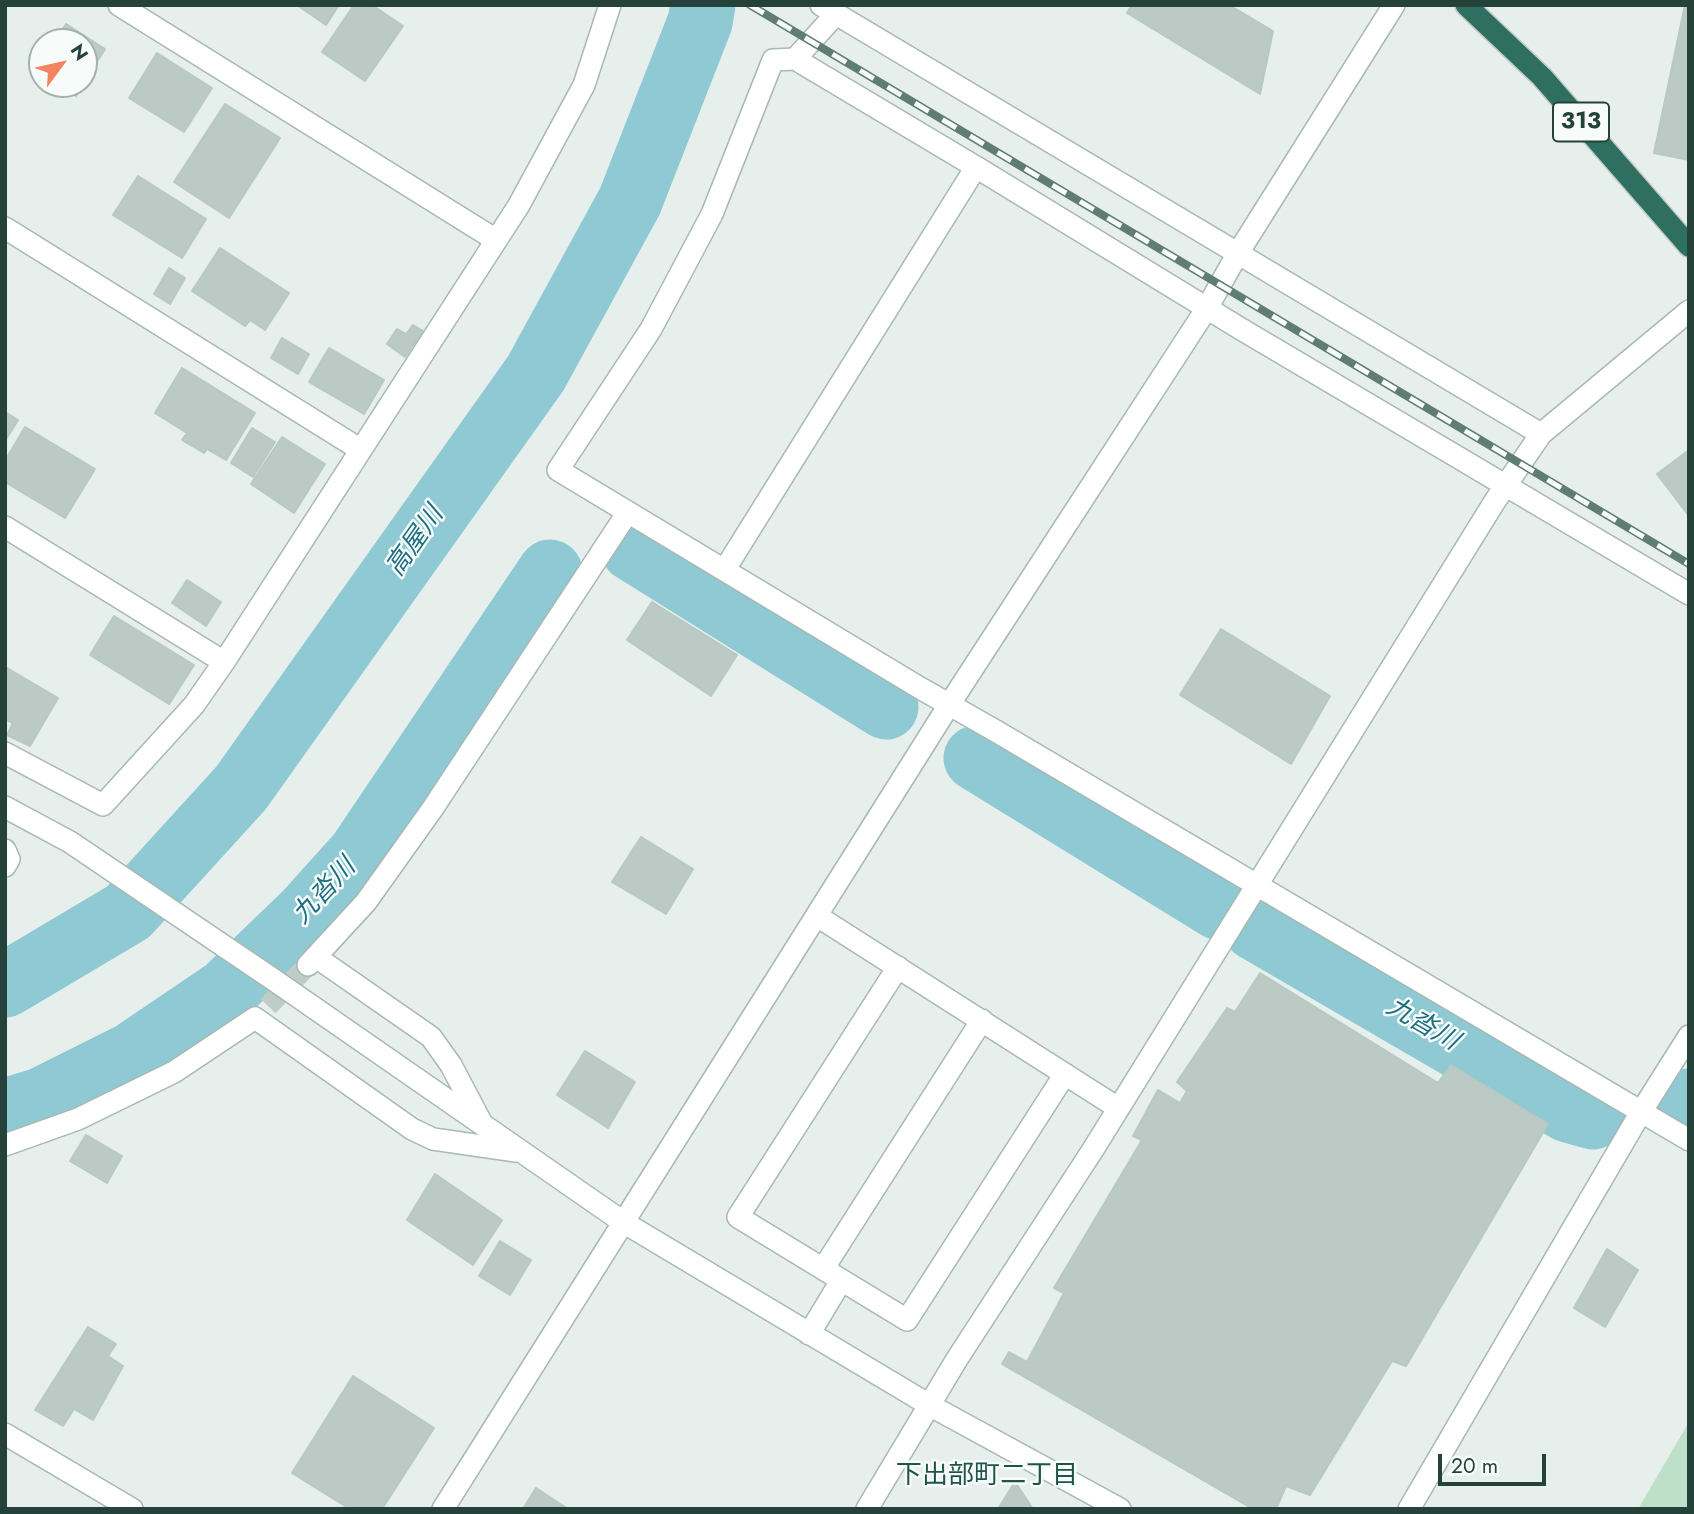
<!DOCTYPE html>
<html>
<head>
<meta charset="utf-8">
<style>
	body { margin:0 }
	#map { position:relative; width:1694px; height:1514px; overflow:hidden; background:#e6efeb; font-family:Jost,sans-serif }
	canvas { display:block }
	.frame { position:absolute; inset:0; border:7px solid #24423a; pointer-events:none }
	.north { position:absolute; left:28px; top:28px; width:70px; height:70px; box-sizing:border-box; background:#f7fbf9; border:2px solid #a3b1ad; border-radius:50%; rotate:57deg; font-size:19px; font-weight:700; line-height:28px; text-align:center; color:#24423a }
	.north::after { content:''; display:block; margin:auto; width:24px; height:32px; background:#f4845f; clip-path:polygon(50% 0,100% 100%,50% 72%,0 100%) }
	.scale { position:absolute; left:1438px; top:1454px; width:108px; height:32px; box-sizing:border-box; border:4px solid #24423a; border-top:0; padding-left:9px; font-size:21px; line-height:24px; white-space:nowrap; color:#24423a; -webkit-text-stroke:5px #f7fbf9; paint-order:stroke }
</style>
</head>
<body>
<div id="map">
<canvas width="1694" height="1514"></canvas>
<div class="frame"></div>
<div class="north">N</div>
<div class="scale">20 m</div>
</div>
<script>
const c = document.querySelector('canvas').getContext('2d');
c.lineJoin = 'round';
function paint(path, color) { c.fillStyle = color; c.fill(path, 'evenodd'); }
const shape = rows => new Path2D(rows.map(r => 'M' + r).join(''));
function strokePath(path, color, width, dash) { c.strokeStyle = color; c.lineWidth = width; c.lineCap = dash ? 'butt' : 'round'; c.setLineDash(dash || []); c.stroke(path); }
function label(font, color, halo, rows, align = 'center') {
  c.font = font + ' Jost,"Noto Sans JP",sans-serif'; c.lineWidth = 5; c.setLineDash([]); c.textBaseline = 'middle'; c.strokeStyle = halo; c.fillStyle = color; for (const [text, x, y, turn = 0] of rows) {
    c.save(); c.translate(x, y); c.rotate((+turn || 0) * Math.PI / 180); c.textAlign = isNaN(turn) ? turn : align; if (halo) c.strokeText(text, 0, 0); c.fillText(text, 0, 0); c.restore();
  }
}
paint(shape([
	[1689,1422,1689,1509,1638,1509]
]), '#bfe0c8');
strokePath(shape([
	[633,549,886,707],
	[976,758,1218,907],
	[1255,928,1568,1110,1593,1117],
	[5,985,128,912,241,788,536,373,630,201,700,22,703,5],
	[1688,1102,1689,1101],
	[5,1111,41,1100,133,1054,226,991,306,914,360,854,550,572]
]), '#8ec9d4', 65);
const building = shape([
	[297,5,339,5,326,25,297,5],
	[354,5,372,5,403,26,365,81,322,52,354,5],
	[1132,5,1229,5,1273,31,1260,94,1127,13,1132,5],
	[1685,5,1689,5,1689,160,1654,153,1685,5],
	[66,24,105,49,84,83,84,42,55,42,66,24],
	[157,53,212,88,184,132,129,98,157,53],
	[56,84,83,84,76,96,56,84],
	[225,104,280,138,229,218,174,182,225,104],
	[138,176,206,219,182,258,113,215,138,176],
	[220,248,289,293,265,330,250,320,245,326,192,291,220,248],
	[169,268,185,278,170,304,154,294,169,268],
	[413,325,423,331,405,357,387,344,397,329,406,334,413,325],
	[282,338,309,354,298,374,271,358,282,338],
	[329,348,384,380,364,414,309,382,329,348],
	[182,368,255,413,226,460,207,449,204,453,182,440,187,433,155,413,182,368],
	[5,412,18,420,5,441,5,412],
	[25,427,95,469,65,518,5,482,5,461,25,427],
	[252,428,275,442,253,477,231,463,252,428],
	[282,437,325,464,294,513,251,484,282,437],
	[1689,450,1689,516,1657,474,1689,450],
	[187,580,221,602,206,626,172,603,187,580],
	[652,602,737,655,711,696,627,640,652,602],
	[114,616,194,665,169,704,90,655,114,616],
	[1221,629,1330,696,1291,764,1180,695,1221,629],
	[7,668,58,698,30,746,7,735,13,723,5,719,7,668],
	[641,837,693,869,666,914,612,882,641,837],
	[1260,973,1438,1083,1451,1065,1548,1124,1406,1366,1392,1361,1310,1495,1286,1486,1276,1509,1253,1509,1002,1364,1009,1352,1027,1362,1064,1293,1054,1288,1142,1140,1133,1136,1158,1090,1180,1103,1187,1091,1177,1082,1227,1008,1235,1012,1260,973],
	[585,1051,635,1082,608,1128,557,1095,585,1051],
	[86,1135,122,1156,107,1183,70,1161,86,1135],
	[435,1174,502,1220,473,1265,407,1220,435,1174],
	[500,1241,531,1260,510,1295,479,1276,500,1241],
	[1607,1249,1638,1270,1605,1327,1574,1308,1607,1249],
	[88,1327,116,1344,108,1356,123,1366,93,1420,74,1409,63,1426,35,1410,88,1327],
	[353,1376,434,1428,382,1509,350,1509,292,1473,353,1376],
	[1015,1482,1033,1509,998,1509,1015,1482],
	[536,1488,568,1509,523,1509,536,1488]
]);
paint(building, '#bbcac4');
strokePath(building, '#b8c9c2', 2);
strokePath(shape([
	[268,1006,308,965]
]), '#bfccc8', 21, [21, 10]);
const minor = shape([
	[119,5,496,240],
	[821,5,1541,434],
	[795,59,836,14],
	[976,167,795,59,773,60,712,214,651,329,558,470,920,688,994,730,1689,1140],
	[5,228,361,450],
	[5,527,224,662],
	[725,569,976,167,1241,329,1689,594],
	[5,753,103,805,194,705,224,662,519,205,584,85,610,5],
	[5,807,70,842,274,980,623,1222,931,1406,1120,1509],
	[5,850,9,859,5,866],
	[817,916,1118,1108],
	[316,957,431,1037,451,1065,481,1122],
	[308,965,366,902,433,808,628,512],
	[898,967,738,1217,907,1320,1065,1074],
	[5,1145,78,1119,174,1072,255,1018,412,1129,433,1139,516,1151],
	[823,1269,982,1020],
	[809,1334,841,1281],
	[5,1434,132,1509],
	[443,1509,949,705,1207,308,1238,253,1394,5],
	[867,1509,957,1359,1094,1148,1495,501,1541,434,1689,311],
	[1409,1509,1641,1112,1689,1036]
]);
const highway = shape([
	[1466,5,1542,77,1689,246]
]);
strokePath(minor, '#a8b8b2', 24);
strokePath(highway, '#c2cac8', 24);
strokePath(minor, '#fff', 21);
strokePath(highway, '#2f6f62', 21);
const rail = shape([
	[750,5,1689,564]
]);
strokePath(rail, '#5f7d75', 8);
strokePath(rail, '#f7fbf9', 5, [16]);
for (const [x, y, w] of [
	[1581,122,56]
]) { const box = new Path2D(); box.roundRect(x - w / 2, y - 19.5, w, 39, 5); c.fillStyle = '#f7fbf9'; c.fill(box); strokePath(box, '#24423a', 2); }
label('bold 23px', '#24423a', null, [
	["313",1581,122]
]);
label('italic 26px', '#1c6f80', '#f7fbf9', [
	["高屋川",416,542,-55],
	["九沓川",325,892,-47],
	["九沓川",1422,1025,30]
]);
label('26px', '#1f5548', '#f7fbf9', [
	["下出部町二丁目",987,1477]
]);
</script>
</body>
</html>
